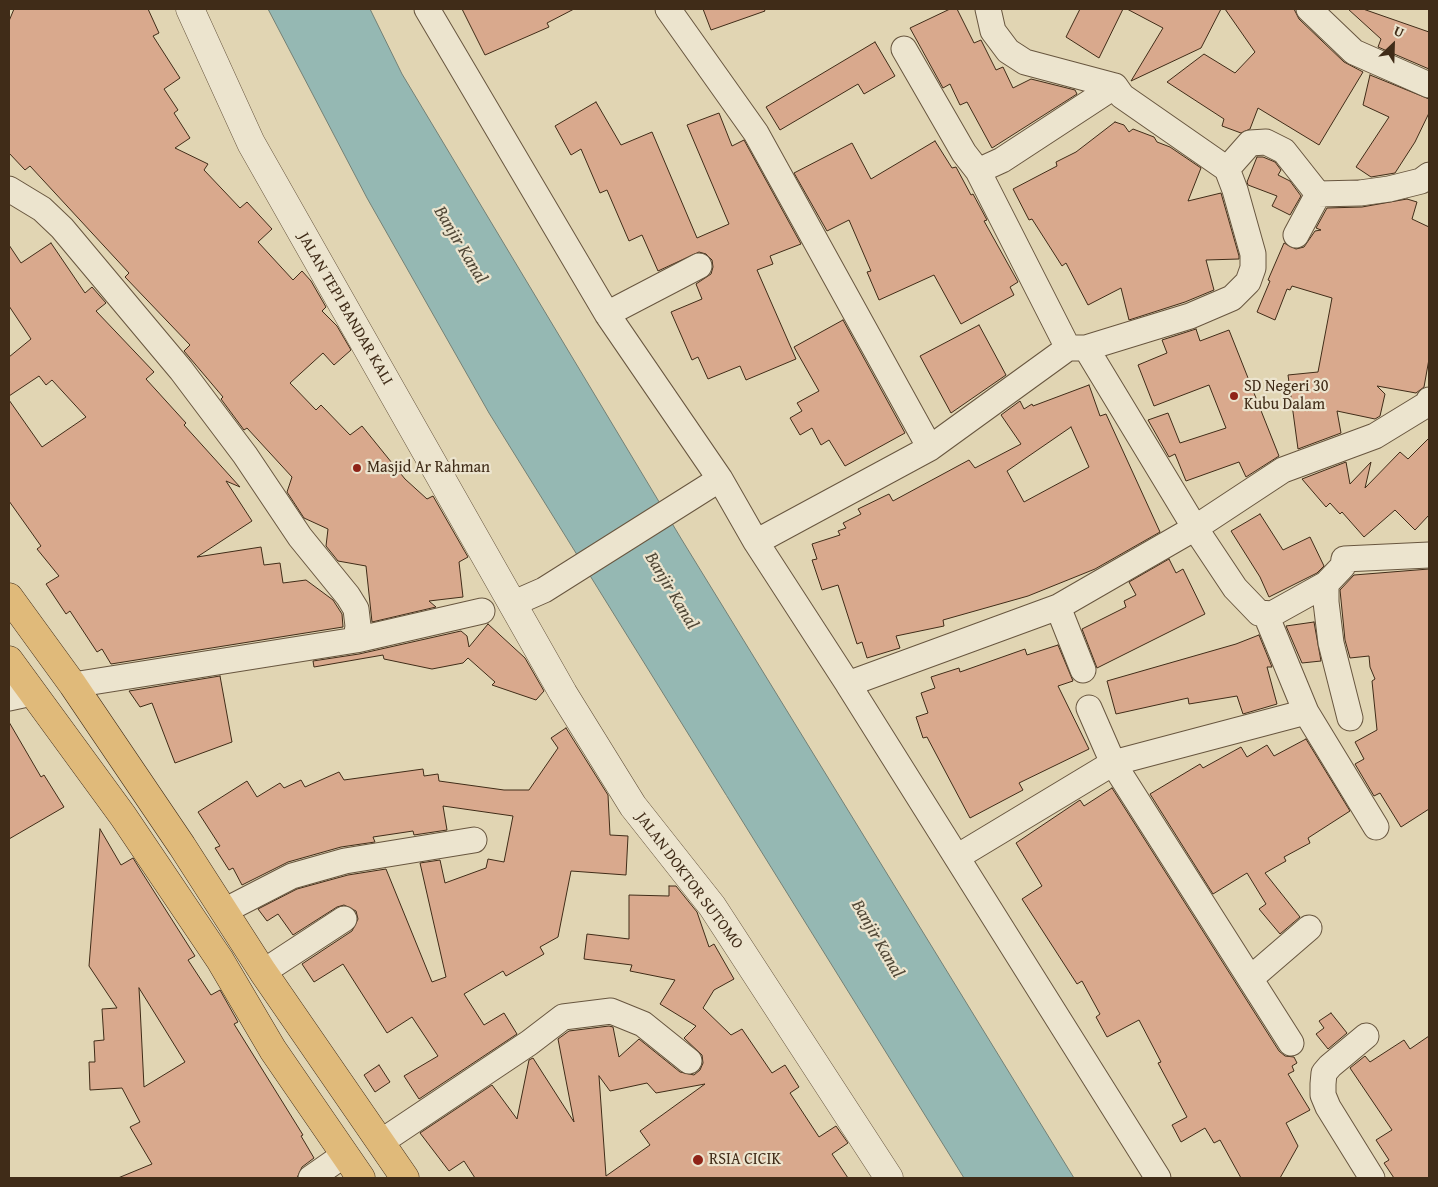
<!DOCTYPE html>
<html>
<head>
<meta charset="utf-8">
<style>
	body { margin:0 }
	#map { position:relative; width:1438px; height:1187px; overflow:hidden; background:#e1d5b3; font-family:"Gentium Book Plus",serif }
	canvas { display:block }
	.frame { position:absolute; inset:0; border:10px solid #402c18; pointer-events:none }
	.north { position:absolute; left:1368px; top:20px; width:50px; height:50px; -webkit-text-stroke:4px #ece4ce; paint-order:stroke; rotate:24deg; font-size:14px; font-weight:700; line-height:20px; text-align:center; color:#402c18 }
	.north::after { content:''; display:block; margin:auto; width:18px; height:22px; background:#402c18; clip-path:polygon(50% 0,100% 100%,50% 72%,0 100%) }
</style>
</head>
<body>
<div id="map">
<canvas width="1438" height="1187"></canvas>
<div class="frame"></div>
<div class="north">U</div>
</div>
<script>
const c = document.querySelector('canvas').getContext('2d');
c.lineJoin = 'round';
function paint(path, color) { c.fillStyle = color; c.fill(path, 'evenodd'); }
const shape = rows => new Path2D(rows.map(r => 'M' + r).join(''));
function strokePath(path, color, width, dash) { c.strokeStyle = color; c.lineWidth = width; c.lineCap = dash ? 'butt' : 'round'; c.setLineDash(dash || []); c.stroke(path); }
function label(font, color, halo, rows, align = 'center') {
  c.font = font + ' "Gentium Book Plus",serif'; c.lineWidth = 4.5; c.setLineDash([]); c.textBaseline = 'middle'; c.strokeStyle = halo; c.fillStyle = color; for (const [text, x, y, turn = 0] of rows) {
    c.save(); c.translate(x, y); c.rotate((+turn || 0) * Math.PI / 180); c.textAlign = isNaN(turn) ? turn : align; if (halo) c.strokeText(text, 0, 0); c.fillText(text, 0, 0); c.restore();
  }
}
const water = shape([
	[268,9,370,9,402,74,682,540,1074,1178,964,1178,489,413,367,198,268,9]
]);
paint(water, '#95b8b3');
strokePath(water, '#738075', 1);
const building = shape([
	[14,9,148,9,159,33,153,36,180,78,164,89,178,110,174,113,190,138,175,148,208,164,204,170,240,208,247,202,272,229,258,242,293,280,302,271,311,281,326,307,322,311,337,326,351,350,334,365,323,353,290,383,316,410,321,405,350,435,362,426,405,479,427,499,433,496,468,557,459,562,463,597,429,601,436,607,372,622,366,566,338,561,326,546,328,529,304,518,287,492,292,477,247,428,244,430,221,399,223,397,184,351,190,345,125,277,129,273,30,166,25,170,9,153,9,21,14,9],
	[462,9,574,9,547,23,549,27,485,55,462,9],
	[703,9,764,9,765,11,711,30,703,9],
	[950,9,957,9,974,43,981,40,996,70,1003,67,1013,88,1031,79,1075,90,1077,94,992,148,967,102,960,105,950,84,943,88,910,28,950,9],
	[1080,9,1123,9,1099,58,1066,37,1080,9],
	[1127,9,1221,9,1201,48,1131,81,1163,28,1127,9],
	[1225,9,1294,9,1299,19,1344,62,1363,72,1319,145,1258,108,1250,129,1241,133,1222,126,1224,119,1167,82,1204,54,1235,73,1255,52,1225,9],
	[1348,9,1363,9,1429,32,1429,69,1378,47,1381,39,1348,9],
	[875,42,895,76,864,94,858,84,780,130,766,107,875,42],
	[1370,75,1429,99,1429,113,1415,142,1395,173,1371,177,1356,167,1389,117,1363,105,1370,75],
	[596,102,621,145,652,132,697,238,729,224,687,125,719,113,732,146,744,140,801,244,770,256,773,264,757,270,796,359,746,380,740,366,708,379,698,357,692,360,671,312,702,299,696,284,711,274,713,267,712,260,706,254,699,252,658,271,642,235,629,241,607,190,600,193,581,149,571,155,555,126,596,102],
	[1115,122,1124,125,1129,132,1133,129,1154,137,1157,142,1170,147,1201,168,1188,201,1221,193,1239,256,1239,259,1206,260,1214,290,1185,302,1129,320,1121,288,1088,305,1066,263,1062,266,1032,219,1029,220,1013,189,1057,166,1056,162,1076,152,1115,122],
	[935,141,952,168,956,167,971,195,973,194,987,220,984,221,1018,282,1010,287,1014,295,961,324,934,275,879,300,867,272,871,271,849,220,827,231,794,173,852,143,871,179,935,141],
	[1257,157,1263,157,1275,162,1281,170,1278,175,1290,181,1301,196,1290,215,1272,206,1277,196,1248,185,1247,182,1257,157],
	[1407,199,1417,202,1412,219,1429,227,1429,359,1424,387,1416,393,1377,386,1385,394,1380,416,1375,419,1337,411,1341,433,1298,449,1288,375,1318,372,1332,298,1292,286,1290,290,1287,289,1275,320,1257,312,1270,281,1268,280,1284,243,1296,249,1304,247,1315,231,1321,230,1316,228,1327,208,1362,207,1407,199],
	[51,243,85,293,92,287,106,303,96,311,154,372,146,379,186,423,184,425,240,487,226,481,252,521,197,557,261,547,264,565,280,563,283,583,306,580,333,600,342,614,343,627,111,664,102,649,97,652,70,611,66,614,46,584,59,576,37,549,41,546,9,501,9,400,42,447,86,417,52,380,46,385,39,376,9,396,9,357,31,339,9,306,9,245,21,263,51,243],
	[843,320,905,433,845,466,829,440,821,445,812,428,800,435,790,418,802,411,797,403,819,391,794,347,843,320],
	[979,325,1006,375,951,413,920,356,979,325],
	[1196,329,1200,341,1229,330,1279,456,1246,477,1239,462,1186,481,1175,454,1169,457,1148,420,1168,413,1180,443,1226,428,1209,385,1154,406,1138,365,1167,353,1162,340,1196,329],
	[1089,385,1100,416,1106,414,1160,532,1095,569,1028,596,943,620,944,626,896,636,900,648,867,658,862,642,857,644,838,585,822,590,812,560,817,559,812,544,840,535,838,531,846,528,843,523,861,514,858,509,889,494,893,501,969,460,975,468,1021,444,1001,415,1020,401,1024,409,1032,404,1033,406,1089,385],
	[1071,427,1089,467,1024,502,1007,471,1071,427],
	[1429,438,1429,515,1415,530,1395,510,1364,537,1342,512,1340,514,1330,503,1326,507,1302,479,1346,462,1350,484,1371,462,1365,488,1400,452,1408,459,1429,438],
	[1260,514,1283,550,1310,537,1324,566,1317,573,1269,597,1260,577,1231,531,1260,514],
	[1169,559,1176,573,1183,569,1205,614,1097,668,1082,629,1126,607,1124,601,1136,595,1129,582,1169,559],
	[1429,569,1429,809,1401,827,1380,793,1374,796,1355,764,1364,759,1355,742,1377,730,1372,681,1375,679,1370,667,1369,656,1350,658,1345,640,1340,590,1354,575,1429,569],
	[1314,622,1321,661,1302,663,1286,626,1314,622],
	[488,624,525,658,544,691,536,700,492,685,495,682,468,658,463,663,432,669,384,659,383,655,314,667,313,661,359,654,461,631,467,636,469,647,488,624],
	[1259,635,1272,667,1267,667,1277,704,1243,714,1237,696,1189,704,1188,698,1116,714,1107,681,1236,644,1259,635],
	[1058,645,1073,681,1058,686,1089,749,1019,783,1023,790,970,818,927,737,923,738,916,717,928,713,921,693,935,688,931,677,959,668,960,672,1025,649,1027,655,1058,645],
	[220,676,232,742,175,763,152,703,140,707,129,691,220,676],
	[9,722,41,777,44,775,64,807,9,839,9,722],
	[566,728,608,795,610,835,628,836,626,875,571,871,558,937,540,947,544,954,506,976,503,971,464,994,484,1025,504,1013,517,1034,419,1099,404,1076,438,1056,412,1017,387,1033,343,964,314,982,302,964,352,931,358,919,356,911,344,905,337,907,293,935,278,914,267,921,258,909,297,889,348,875,386,869,432,982,446,977,420,863,440,860,445,883,486,868,488,859,504,862,513,816,443,806,447,830,414,835,413,831,373,837,375,842,341,847,288,862,242,885,233,868,229,870,215,848,220,846,198,812,247,781,257,797,280,783,284,788,301,780,305,787,339,772,344,780,423,769,424,776,438,774,439,781,504,790,529,790,558,748,551,738,566,728],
	[1306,739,1350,811,1308,838,1310,843,1284,857,1286,861,1265,873,1300,917,1280,934,1259,909,1266,904,1247,873,1213,894,1150,794,1200,764,1203,768,1241,747,1247,757,1267,745,1274,756,1306,739],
	[1112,788,1279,1051,1285,1056,1294,1057,1297,1063,1292,1066,1294,1071,1288,1074,1310,1110,1286,1123,1298,1146,1280,1178,1241,1178,1220,1140,1214,1143,1205,1128,1181,1142,1172,1125,1187,1117,1158,1063,1161,1062,1139,1020,1107,1037,1096,1017,1100,1014,1082,981,1077,984,1022,899,1042,886,1016,843,1080,800,1084,806,1112,788],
	[100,829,121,865,133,858,141,871,195,956,188,960,211,995,220,990,238,1022,234,1024,303,1135,301,1136,314,1158,302,1167,297,1178,118,1178,152,1164,130,1127,140,1122,122,1088,90,1090,89,1062,95,1062,94,1041,104,1040,102,1009,117,1008,89,966,100,829],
	[139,988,185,1062,144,1087,140,1006,139,988],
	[669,886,676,886,697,912,709,947,714,944,734,979,714,990,703,1008,731,1035,742,1029,772,1073,785,1065,799,1087,790,1093,819,1137,836,1126,848,1143,832,1154,848,1178,475,1178,464,1161,449,1171,420,1133,492,1085,517,1119,529,1060,533,1058,574,1122,558,1039,569,1031,609,1026,613,1027,619,1057,639,1039,680,1072,694,1075,700,1070,703,1063,702,1055,684,1038,696,1026,660,1004,675,980,630,971,632,965,584,959,587,934,629,939,629,895,669,896,669,886],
	[599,1076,610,1091,647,1083,656,1093,705,1084,640,1131,650,1145,606,1176,599,1076],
	[1331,1013,1347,1033,1328,1049,1316,1034,1324,1028,1319,1021,1331,1013],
	[1429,1036,1429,1178,1394,1178,1384,1163,1389,1160,1376,1140,1392,1130,1350,1068,1365,1056,1370,1062,1404,1040,1410,1049,1429,1036],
	[379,1065,390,1082,375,1092,364,1075,379,1065]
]);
paint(building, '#d9a98d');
strokePath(building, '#402c18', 1);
const minor = shape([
	[427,9,607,314,720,479,756,542,848,684],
	[668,9,756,133,930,448],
	[988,9,993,31,1008,51,1025,62,1115,86,1122,96,1227,169,1235,190,1253,254,1253,268,1248,282,1232,298,1190,316,1086,348],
	[1309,9,1354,52,1429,85],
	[904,49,964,153,978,171,1002,160,1115,86],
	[1227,169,1250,143,1266,142,1284,151,1318,194,1360,193,1389,189,1421,181,1429,175],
	[978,171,1068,348],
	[9,189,42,209,62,228,181,370,245,455,300,537,348,596,356,609,358,626,356,640],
	[1296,235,1318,194],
	[607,314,699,266],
	[756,542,930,448,1068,348,1086,348,1195,528,1235,588,1259,613,1272,614,1326,584,1343,566,1344,559,1429,555],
	[1326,584,1326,602,1331,643,1350,718],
	[512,604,544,590,720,479],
	[1058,607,1083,670],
	[1266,615,1306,712],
	[73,685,356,640,482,611],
	[9,698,32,693],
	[1089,708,1113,763,1291,1043],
	[957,857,1113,763,1306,712,1376,827],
	[224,911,292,876,345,861,474,840],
	[263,972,344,919],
	[1251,978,1309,928],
	[1366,1036,1330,1066,1324,1073,1323,1084,1323,1095,1328,1107,1372,1178],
	[381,1142,529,1043,563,1017,611,1011,643,1024,689,1061],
	[311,1178,344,1155],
	[1158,1178,848,684,1058,607,1195,528,1283,470,1375,436,1429,403,1429,400]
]);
const tertiary = shape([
	[190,9,251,143,563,693,633,806,712,906,889,1178]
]);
const primary = shape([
	[9,597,73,685,182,846,263,972,405,1178],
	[9,660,123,816,220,960,273,1050,361,1178]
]);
strokePath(minor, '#68563f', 27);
strokePath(tertiary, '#68563f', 29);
strokePath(primary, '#402c18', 29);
strokePath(minor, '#ece4ce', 25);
strokePath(tertiary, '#ece4ce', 28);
strokePath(primary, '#e0ba7a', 28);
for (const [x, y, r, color] of [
	[1234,396,5,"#8f2418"],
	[357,468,5,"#8f2418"],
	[698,1160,6,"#8f2418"]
]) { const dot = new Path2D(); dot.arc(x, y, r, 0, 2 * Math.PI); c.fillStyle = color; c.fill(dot); strokePath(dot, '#ece4ce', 2); }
label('16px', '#402c18', '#ece4ce', [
	["JALAN TEPI BANDAR KALI",345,309,60],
	["JALAN DOKTOR SUTOMO",689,881,53]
]);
label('16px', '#402c18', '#ece4ce', [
	["SD Negeri 30",1244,387],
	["Kubu Dalam",1244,405],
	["Masjid Ar Rahman",367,468],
	["RSIA CICIK",709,1160]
], 'left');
label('italic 18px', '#514837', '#ece4ce', [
	["Banjir Kanal",460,245,59],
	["Banjir Kanal",671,591,59],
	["Banjir Kanal",877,939,60]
]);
</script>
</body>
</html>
